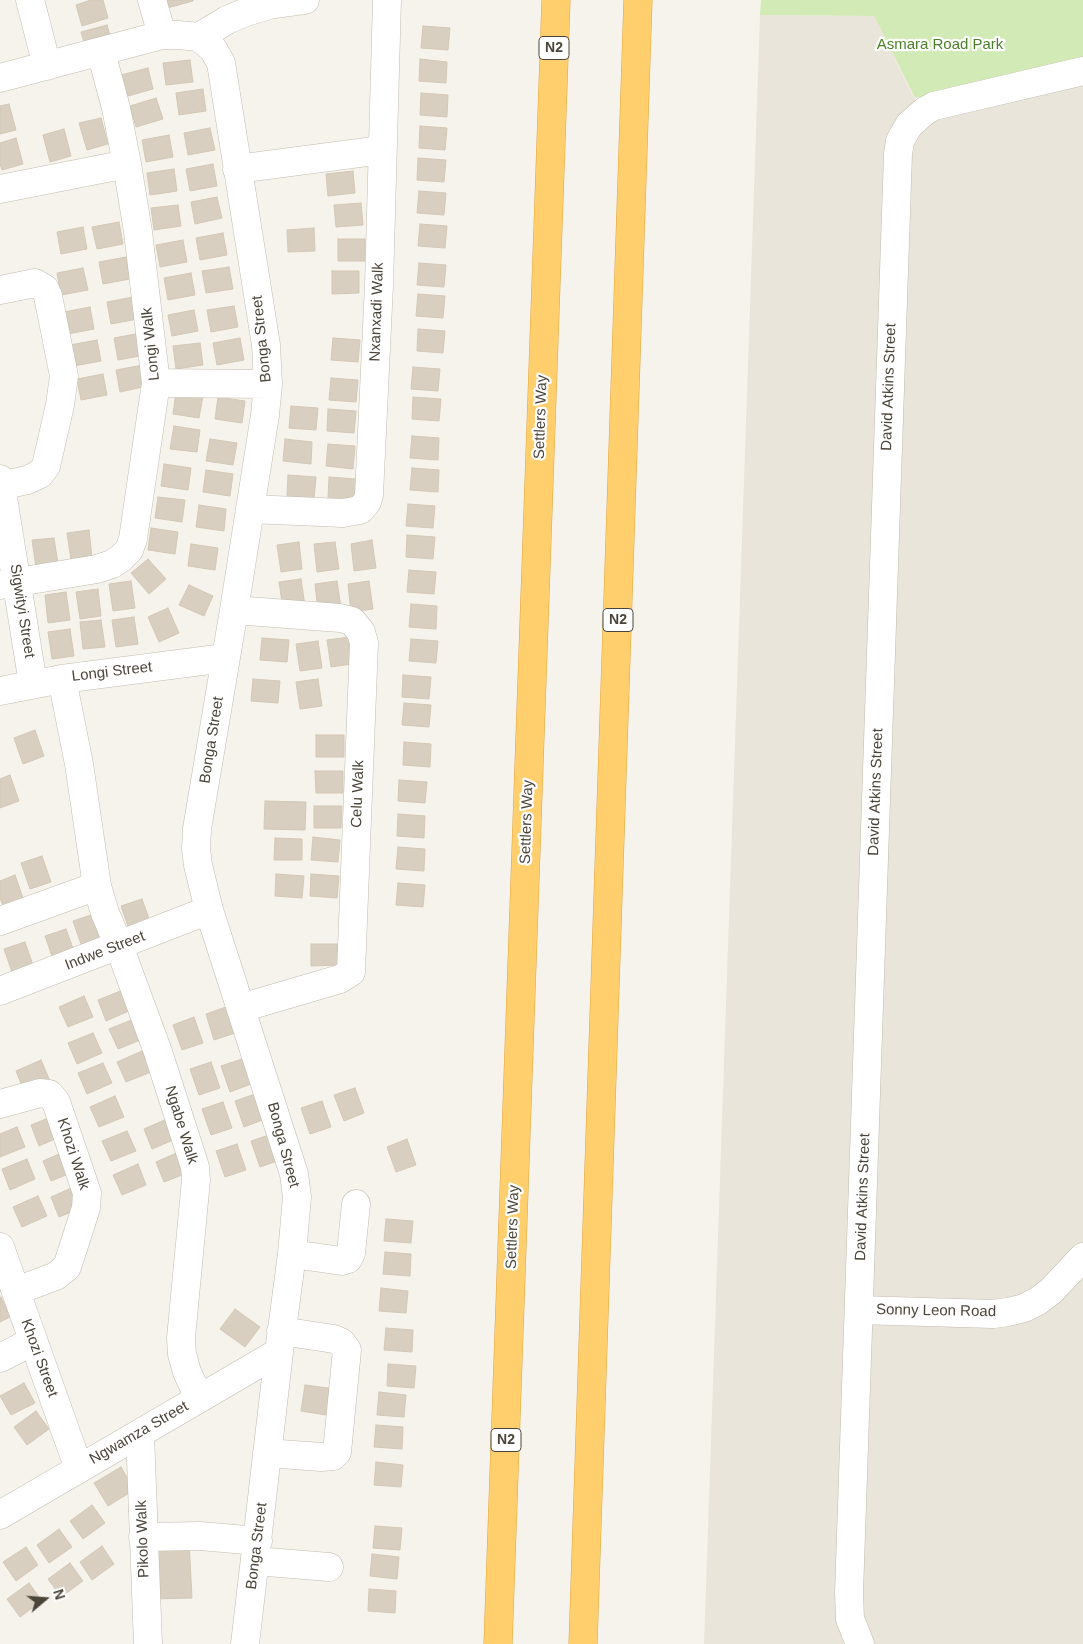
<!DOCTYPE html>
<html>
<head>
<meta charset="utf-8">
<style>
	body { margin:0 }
	#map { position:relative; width:1083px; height:1644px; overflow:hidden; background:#f6f3ec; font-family:Arial,sans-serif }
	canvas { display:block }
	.north { position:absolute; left:20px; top:1574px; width:50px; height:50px; -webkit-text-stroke:4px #fff; paint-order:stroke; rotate:72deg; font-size:14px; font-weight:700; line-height:20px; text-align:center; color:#4b4439 }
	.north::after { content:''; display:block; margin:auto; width:18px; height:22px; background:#4b4439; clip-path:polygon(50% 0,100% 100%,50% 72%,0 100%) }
</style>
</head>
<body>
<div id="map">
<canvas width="1083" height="1644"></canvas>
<div class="north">N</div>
</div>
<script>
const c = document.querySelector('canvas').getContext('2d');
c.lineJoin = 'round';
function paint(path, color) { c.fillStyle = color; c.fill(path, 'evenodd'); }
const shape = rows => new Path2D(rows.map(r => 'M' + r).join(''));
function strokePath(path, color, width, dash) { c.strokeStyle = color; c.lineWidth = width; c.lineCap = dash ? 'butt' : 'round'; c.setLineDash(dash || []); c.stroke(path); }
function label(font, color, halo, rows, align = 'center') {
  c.font = font + ' Arial,sans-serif'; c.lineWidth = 4.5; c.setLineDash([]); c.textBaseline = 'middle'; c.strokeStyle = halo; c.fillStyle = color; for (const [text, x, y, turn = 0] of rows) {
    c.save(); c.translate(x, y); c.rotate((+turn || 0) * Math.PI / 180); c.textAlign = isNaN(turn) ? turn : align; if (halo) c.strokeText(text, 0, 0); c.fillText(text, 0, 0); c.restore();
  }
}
paint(shape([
	[760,15,874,16,921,112,1083,68,1083,1644,704,1644]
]), '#eae5da');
paint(shape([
	[761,0,1083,0,1083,58,915,98,874,16,760,15]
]), '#d2eab5');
const building = shape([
	[91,0,103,0,108,18,82,26,76,5,91,0],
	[165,0,193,0,193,1,167,8,165,0],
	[107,25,113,46,87,53,81,32,107,25],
	[423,26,450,28,448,50,421,48,423,26],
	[420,59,447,62,446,83,419,81,420,59],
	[190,60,193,82,166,85,163,63,190,60],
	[148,68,153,89,128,96,121,75,148,68],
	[203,89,206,111,179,115,176,93,203,89],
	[421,93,448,95,447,117,420,115,421,93],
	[156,98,163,119,136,127,130,106,156,98],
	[9,104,16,130,0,134,0,106,9,104],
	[101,118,108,144,87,150,79,123,101,118],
	[420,126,447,128,445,150,419,148,420,126],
	[210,128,215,150,188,155,184,133,210,128],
	[64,129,71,156,50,162,43,135,64,129],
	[169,135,173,157,146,162,142,140,169,135],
	[16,138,23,164,2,170,0,164,0,143,16,138],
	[418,158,446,160,444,182,417,180,418,158],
	[213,164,217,186,190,191,186,169,213,164],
	[174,169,177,191,150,195,147,173,174,169],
	[353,171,355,193,328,196,326,174,353,171],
	[419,191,446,193,444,215,417,213,419,191],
	[217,197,222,218,195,224,191,202,217,197],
	[361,203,363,225,336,227,334,205,361,203],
	[178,205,181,226,154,230,151,208,178,205],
	[119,222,123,244,97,249,92,227,119,222],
	[420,224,447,226,445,248,418,246,420,224],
	[83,227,87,249,61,254,57,232,83,227],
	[314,228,315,251,288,252,287,230,314,228],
	[223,233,227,255,200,260,196,238,223,233],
	[338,239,365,239,365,261,338,261,338,239],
	[183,240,187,262,160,267,156,245,183,240],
	[126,257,130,279,103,284,99,262,126,257],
	[419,263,446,265,444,287,417,285,419,263],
	[229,267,233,289,206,293,202,271,229,267],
	[83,268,88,290,61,295,57,273,83,268],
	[332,271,359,271,359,293,332,294,332,271],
	[191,273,195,295,168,300,164,278,191,273],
	[418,294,445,296,443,318,416,316,418,294],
	[133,297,138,319,111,324,107,302,133,297],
	[234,306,238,327,211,332,207,310,234,306],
	[90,307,94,329,68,334,64,312,90,307],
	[194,310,198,331,172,336,168,315,194,310],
	[418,329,445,331,443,353,417,351,418,329],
	[141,333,145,355,118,360,114,338,141,333],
	[240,338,244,360,217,365,213,343,240,338],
	[333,338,360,340,358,362,331,360,333,338],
	[97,340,101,361,74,366,70,345,97,340],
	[200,343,203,365,176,369,173,346,200,343],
	[143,365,147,386,120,392,116,370,143,365],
	[413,367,440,369,438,391,411,389,413,367],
	[103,374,107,395,81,400,77,379,103,374],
	[331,378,358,380,356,402,329,400,331,378],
	[176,392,203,396,199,418,173,414,176,392],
	[218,397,245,401,242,423,215,419,218,397],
	[413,397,441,399,439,421,412,419,413,397],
	[291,406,318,408,316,430,289,428,291,406],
	[328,409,356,411,354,433,327,431,328,409],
	[174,426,200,430,197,452,170,449,174,426],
	[412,436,439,438,438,460,410,458,412,436],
	[210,439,237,443,233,465,206,461,210,439],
	[285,439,312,442,311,464,283,461,285,439],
	[328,444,355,446,353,469,326,466,328,444],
	[164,464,191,468,188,490,161,486,164,464],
	[412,468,439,470,438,492,410,490,412,468],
	[206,470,233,474,230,496,203,492,206,470],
	[288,475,316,477,314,499,287,497,288,475],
	[329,477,356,479,355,501,328,499,329,477],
	[158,497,185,500,182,522,155,518,158,497],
	[408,504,435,506,433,528,406,526,408,504],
	[199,505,226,509,224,531,196,527,199,505],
	[151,528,178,532,175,554,148,550,151,528],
	[89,530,92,557,71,560,67,533,89,530],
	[407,535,435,537,433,559,406,557,407,535],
	[54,538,58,564,36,567,32,540,54,538],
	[372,540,376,568,354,571,351,544,372,540],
	[299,542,302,569,281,572,277,545,299,542],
	[335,542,339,569,317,572,314,544,335,542],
	[191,544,218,548,215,570,188,566,191,544],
	[148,559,166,579,149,594,131,573,148,559],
	[409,570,436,572,434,594,407,592,409,570],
	[301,579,305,606,283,609,279,582,301,579],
	[131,581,135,608,113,611,109,584,131,581],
	[337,581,341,608,318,611,315,584,337,581],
	[369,581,373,609,351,612,348,584,369,581],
	[189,585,213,596,204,616,179,605,189,585],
	[98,589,101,616,80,619,76,592,98,589],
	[66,592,70,620,48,623,45,595,66,592],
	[411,604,437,606,436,629,409,627,411,604],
	[168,608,179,633,159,642,148,617,168,608],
	[134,617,138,644,116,647,112,620,134,617],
	[101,620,105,647,83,649,80,622,101,620],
	[70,629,74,656,52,659,48,632,70,629],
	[349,637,352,664,331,667,327,640,349,637],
	[262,638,289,640,287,662,260,660,262,638],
	[411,639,438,641,436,663,409,661,411,639],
	[318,641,322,668,300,671,296,644,318,641],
	[403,675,431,677,429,699,402,697,403,675],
	[253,679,280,681,278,703,251,701,253,679],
	[318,679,322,706,300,709,296,682,318,679],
	[404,703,431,705,429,727,402,725,404,703],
	[35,730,44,756,23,764,14,738,35,730],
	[316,735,344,735,344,757,316,757,316,735],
	[404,742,431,744,430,767,403,765,404,742],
	[315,771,343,771,343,793,316,793,315,771],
	[10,775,19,801,0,808,0,779,10,775],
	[399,780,427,782,425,803,398,801,399,780],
	[265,801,306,802,305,830,264,829,265,801],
	[314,806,342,806,341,828,314,828,314,806],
	[398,814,425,816,424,838,397,836,398,814],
	[313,837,340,840,338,862,311,860,313,837],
	[275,838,302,839,302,860,274,860,275,838],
	[398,847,425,849,424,871,396,869,398,847],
	[42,856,51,882,30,889,21,863,42,856],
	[276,874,304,876,302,898,275,896,276,874],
	[311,874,339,876,337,898,310,896,311,874],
	[15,875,24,901,4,908,0,898,0,881,15,875],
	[398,883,425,885,423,907,396,905,398,883],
	[142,899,151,924,130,932,121,906,142,899],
	[94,914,103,940,82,947,73,921,94,914],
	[66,929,75,954,54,962,45,936,66,929],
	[25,942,34,968,13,975,4,949,25,942],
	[311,944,338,944,338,965,311,966,311,944],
	[123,990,131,1010,106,1021,98,1000,123,990],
	[84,996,93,1017,68,1027,59,1007,84,996],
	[226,1007,235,1033,214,1040,206,1014,226,1007],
	[194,1017,203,1043,182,1050,173,1025,194,1017],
	[134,1019,143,1039,118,1049,109,1029,134,1019],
	[93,1033,102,1053,77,1064,68,1043,93,1033],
	[142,1051,151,1072,126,1082,117,1062,142,1051],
	[242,1059,251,1084,230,1092,221,1066,242,1059],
	[41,1060,50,1081,24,1091,16,1071,41,1060],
	[211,1062,220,1088,199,1095,190,1069,211,1062],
	[103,1063,112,1083,87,1094,78,1073,103,1063],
	[355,1088,364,1113,344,1121,334,1095,355,1088],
	[255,1094,265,1119,244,1127,235,1101,255,1094],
	[115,1096,124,1117,99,1127,90,1107,115,1096],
	[322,1101,331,1127,310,1134,301,1108,322,1101],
	[223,1102,232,1128,211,1135,202,1109,223,1102],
	[56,1115,64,1135,39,1146,31,1125,56,1115],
	[169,1118,178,1138,152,1149,144,1129,169,1118],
	[17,1127,25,1147,0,1157,0,1134,17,1127],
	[127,1131,136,1151,111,1161,102,1141,127,1131],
	[272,1134,280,1160,260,1167,251,1141,272,1134],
	[407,1139,416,1165,396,1172,387,1147,407,1139],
	[237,1144,246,1170,225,1177,216,1151,237,1144],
	[68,1150,76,1171,51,1181,43,1161,68,1150],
	[181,1151,190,1172,164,1182,156,1162,181,1151],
	[27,1159,35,1179,10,1190,2,1169,27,1159],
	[138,1164,146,1185,122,1195,113,1175,138,1164],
	[76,1186,84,1207,59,1217,51,1197,76,1186],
	[38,1196,47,1216,22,1227,13,1207,38,1196],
	[386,1219,413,1221,411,1243,384,1241,386,1219],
	[385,1252,411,1254,410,1276,383,1274,385,1252],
	[381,1288,408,1291,406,1313,379,1311,381,1288],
	[1,1297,10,1317,0,1322,0,1298,1,1297],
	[235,1309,260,1327,245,1347,220,1329,235,1309],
	[386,1328,413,1330,412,1352,384,1350,386,1328],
	[388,1364,416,1366,414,1388,387,1386,388,1364],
	[24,1383,35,1403,11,1415,0,1396,24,1383],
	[305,1385,336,1389,332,1416,301,1411,305,1385],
	[379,1392,406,1395,404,1417,377,1415,379,1392],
	[36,1411,49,1429,27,1445,14,1427,36,1411],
	[376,1425,403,1427,402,1449,374,1447,376,1425],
	[376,1462,403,1465,401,1487,374,1485,376,1462],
	[121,1467,134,1490,108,1506,94,1483,121,1467],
	[92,1505,105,1523,83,1539,70,1521,92,1505],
	[375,1526,402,1528,400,1550,373,1548,375,1526],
	[59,1529,72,1547,49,1563,37,1545,59,1529],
	[189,1541,192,1598,151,1599,156,1543,189,1541],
	[102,1546,114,1564,92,1580,80,1562,102,1546],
	[26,1547,38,1565,16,1581,3,1562,26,1547],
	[372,1554,399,1557,397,1579,370,1576,372,1554],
	[70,1563,83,1581,61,1597,48,1579,70,1563],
	[29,1583,42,1601,20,1617,7,1599,29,1583],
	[369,1589,396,1591,395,1613,368,1611,369,1589]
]);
paint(building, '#d8cfc1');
strokePath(building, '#d3c7b4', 1);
const minor = shape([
	[30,0,47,66],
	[152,0,162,35],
	[199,37,227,20,246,12,269,5,305,0],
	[0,78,162,35,178,35,199,37,213,49,221,63,266,345,268,384,265,415,234,610,197,829,196,849,198,865,209,910,294,1174,297,1197,292,1254,279,1352,245,1644],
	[237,169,382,150],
	[0,189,127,164],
	[0,290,35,283,45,289,48,296,64,376,60,405,46,466,40,474,27,480,0,486],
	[156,383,268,384],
	[0,479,33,684],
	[250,509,343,513,360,510,367,502,369,495,379,285,387,0],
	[0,585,97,569,112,564,121,558,129,550,133,539,156,383,138,232,127,164,116,108,101,52],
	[234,610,340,618,352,621,361,632,364,643,351,972,340,979,241,1008],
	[62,679,79,764,97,886,105,913,119,946,158,1052,195,1167,196,1180,181,1338,182,1354,187,1372,199,1398],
	[0,691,62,679,225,658],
	[0,921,97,886],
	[0,991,209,910],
	[0,1104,40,1093,49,1094,52,1097,56,1102,87,1193,86,1208,67,1267,56,1276,16,1291],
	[0,1247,79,1469],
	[292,1254,342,1261,348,1259,351,1253,356,1204],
	[859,1310,993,1314,1008,1312,1024,1308,1038,1301,1051,1291,1083,1257],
	[0,1358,33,1341],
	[140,1434,148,1644],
	[267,1453,321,1457,333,1456,337,1452,347,1350,341,1342,334,1339,281,1331],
	[0,1515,279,1352],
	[143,1537,200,1536,258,1541],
	[255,1561,329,1567],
	[860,1644,850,1619,849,1593,898,154,900,141,909,125,925,111,934,106,1083,71]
]);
const highway = shape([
	[498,1644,556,0],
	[583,1644,638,0]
]);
strokePath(minor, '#c2bbae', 29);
strokePath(highway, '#e0a43c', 29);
strokePath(minor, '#fff', 28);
strokePath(highway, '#ffcf6e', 28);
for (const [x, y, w] of [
	[554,48,30],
	[618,620,30],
	[506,1440,30]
]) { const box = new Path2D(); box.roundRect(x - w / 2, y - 11.5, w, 23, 4); c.fillStyle = '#fff'; c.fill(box); strokePath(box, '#4b4439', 1); }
label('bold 14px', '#4b4439', null, [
	["N2",554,48],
	["N2",618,620],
	["N2",506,1440]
]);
label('15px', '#4a7f2a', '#fff', [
	["Asmara Road Park",940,45]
]);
label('15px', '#4b4439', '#fff', [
	["Nxanxadi Walk",377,312,-88],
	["Bonga Street",262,339,-96],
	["Longi Walk",151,344,-96],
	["David Atkins Street",889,387,-88],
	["Settlers Way",541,417,-88],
	["Sigwityi Street",22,611,81],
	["Longi Street",112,672,-7],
	["Bonga Street",212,740,-81],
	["David Atkins Street",876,792,-88],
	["Celu Walk",358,794,-88],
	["Settlers Way",527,822,-88],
	["Indwe Street",105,951,-21],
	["Ngabe Walk",181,1125,73],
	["Bonga Street",283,1145,75],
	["Khozi Walk",73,1154,72],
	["David Atkins Street",863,1197,-88],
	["Settlers Way",513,1227,-88],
	["Sonny Leon Road",936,1311,1],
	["Khozi Street",39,1358,70],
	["Ngwamza Street",139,1433,-30],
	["Pikolo Walk",143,1539,-92],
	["Bonga Street",257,1546,-83]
]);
</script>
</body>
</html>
